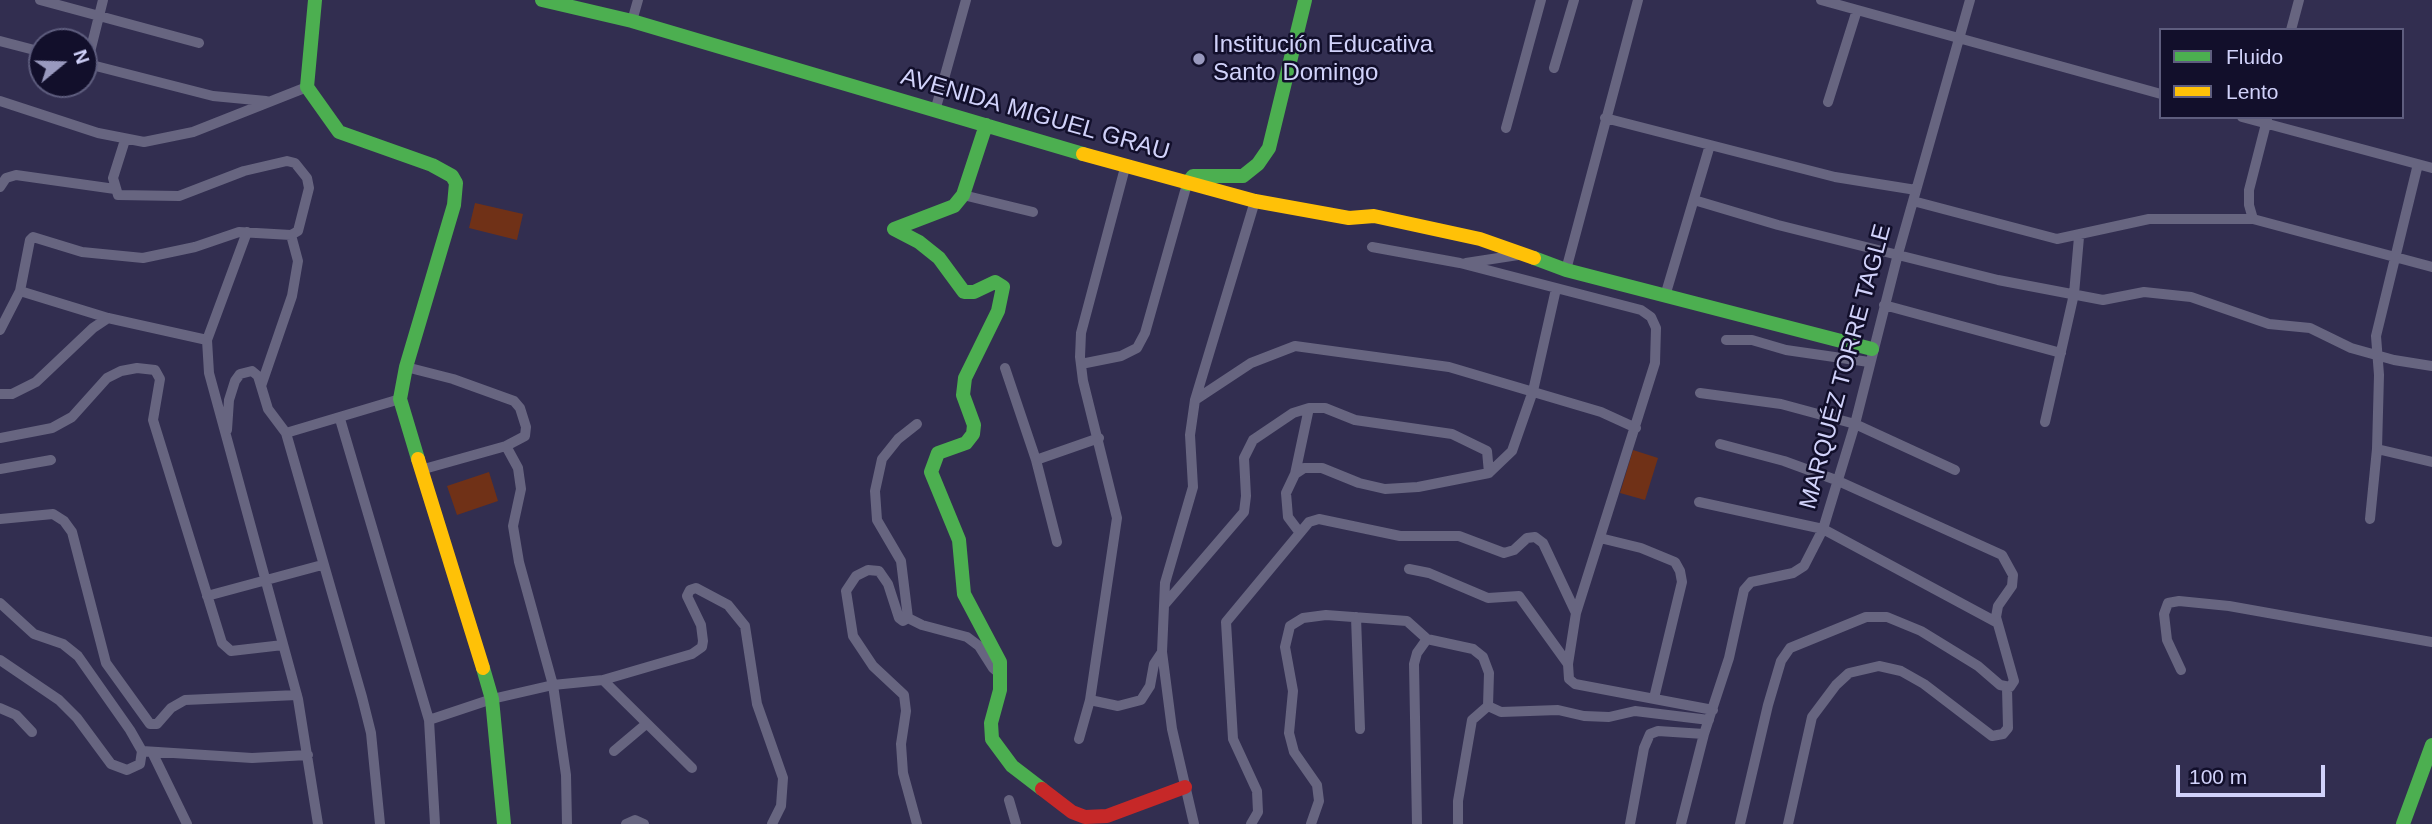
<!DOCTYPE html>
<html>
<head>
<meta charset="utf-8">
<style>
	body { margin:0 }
	#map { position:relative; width:2432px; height:824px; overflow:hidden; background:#322e50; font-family:Helvetica,sans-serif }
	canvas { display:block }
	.legend { position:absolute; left:2159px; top:28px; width:245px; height:91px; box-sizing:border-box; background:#120f2b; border:2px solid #5e5d7e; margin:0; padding:9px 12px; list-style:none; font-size:21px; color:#d1d2fa }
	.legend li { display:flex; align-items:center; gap:14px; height:35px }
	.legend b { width:35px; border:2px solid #5e5d7e }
	.north { position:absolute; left:28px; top:28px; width:70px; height:70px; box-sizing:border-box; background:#120f2b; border:2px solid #5e5d7e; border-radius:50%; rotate:71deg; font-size:19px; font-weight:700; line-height:28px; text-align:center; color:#d1d2fa }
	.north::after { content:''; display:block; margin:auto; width:24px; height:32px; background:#9999be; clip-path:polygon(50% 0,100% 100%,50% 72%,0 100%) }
	.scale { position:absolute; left:2176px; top:765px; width:149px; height:32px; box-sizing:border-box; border:4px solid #d1d2fa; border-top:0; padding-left:9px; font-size:21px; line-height:24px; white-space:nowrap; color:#d1d2fa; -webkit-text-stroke:5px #120f2b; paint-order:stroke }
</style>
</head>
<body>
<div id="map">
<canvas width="2432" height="824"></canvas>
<ul class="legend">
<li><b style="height:9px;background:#4caf50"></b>Fluido</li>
<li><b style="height:9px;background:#ffc107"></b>Lento</li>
</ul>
<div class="north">N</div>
<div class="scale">100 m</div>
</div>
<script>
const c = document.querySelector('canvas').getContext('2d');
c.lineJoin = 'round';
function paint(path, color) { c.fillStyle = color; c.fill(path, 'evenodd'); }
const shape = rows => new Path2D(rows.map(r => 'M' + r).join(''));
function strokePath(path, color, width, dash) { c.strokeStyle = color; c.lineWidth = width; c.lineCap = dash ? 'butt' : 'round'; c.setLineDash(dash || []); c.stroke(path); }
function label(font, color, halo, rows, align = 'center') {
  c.font = font + ' Helvetica,sans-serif'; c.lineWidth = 5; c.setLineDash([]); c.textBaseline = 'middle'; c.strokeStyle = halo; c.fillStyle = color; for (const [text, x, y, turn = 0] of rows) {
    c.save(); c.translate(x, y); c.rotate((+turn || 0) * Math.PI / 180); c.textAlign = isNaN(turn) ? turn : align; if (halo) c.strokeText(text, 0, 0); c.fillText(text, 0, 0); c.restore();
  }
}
paint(shape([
	[475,203,523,214,517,240,469,228],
	[1633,450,1658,458,1645,500,1620,493],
	[489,472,498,501,457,515,447,486]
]), '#703117');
strokePath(shape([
	[40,0,199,43],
	[1821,0,2161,94],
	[632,21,638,0],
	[2291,30,2299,0],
	[0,41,42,52],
	[84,63,213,96,266,101],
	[87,64,103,0],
	[1554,68,1574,0],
	[0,101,98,133,144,142,193,132,307,87],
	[1828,102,1857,10],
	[935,111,966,0],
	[2242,117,2432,168],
	[1605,118,1835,177,1916,190],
	[1506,128,1541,0],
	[0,187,6,178,16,175,115,189],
	[963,195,1033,212],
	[1694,200,1778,225,1998,280,2103,300,2144,292,2191,297,2269,324,2310,328,2351,348,2394,360,2432,366],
	[1913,201,2057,239,2149,219,2253,219,2432,267],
	[2253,219,2249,205,2249,190,2267,120],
	[247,232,207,340,209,373,298,699,318,824],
	[1372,247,1460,263,1641,310,1651,317,1656,328,1655,363,1576,613],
	[1466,263,1518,255],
	[1566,270,1638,0],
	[20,291,108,318,207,340],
	[1665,296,1710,145],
	[1884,305,2061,353],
	[0,330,20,291,30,240,33,237,82,252,143,258,195,247,239,232,291,235,298,231,309,188,307,178,295,163,287,161,244,171,179,196,118,195,113,178,125,140],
	[1726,340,1752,340,1786,350,1869,362],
	[1081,364,1121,356,1137,348,1145,333,1187,184],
	[406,367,453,379,514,401,520,408,526,427,525,436,506,446,424,469],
	[1005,368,1036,460,1057,542],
	[261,386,292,296,298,261,291,235],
	[1700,393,1781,404,1855,424,1955,470],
	[0,394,12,394,36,382,93,328,108,318],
	[1195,400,1251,363,1295,346,1449,367,1601,412,1636,428],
	[340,419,429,720,435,824],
	[2045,422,2074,294,2079,237],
	[917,424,898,439,882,459,875,491,877,520,901,561,908,618,903,621,899,618,888,584,879,571,868,570,856,576,846,591,853,636,873,666,904,695,906,711,901,744,903,773,917,824],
	[227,430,229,400,235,381,240,374,252,371,258,376,268,409,286,433,362,697,371,733,380,824],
	[286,433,400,399],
	[0,438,52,428,72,417,107,378,121,371,137,368,155,370,160,379,153,420,222,643,231,651,283,645],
	[1720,444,1784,461,1836,480,2002,555,2013,575,2012,586,1998,606,1996,617,2014,681,2010,687,2000,685,1978,666,1921,631,1887,617,1866,617,1790,648,1781,661,1768,705,1740,824],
	[506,446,518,468,521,489,513,526,519,562,553,685,566,775,567,824],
	[2377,449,2432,462],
	[1036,460,1099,438],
	[0,469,51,460],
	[1295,474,1309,408],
	[1699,502,1823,529,1996,622],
	[0,519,53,514,64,521,72,532,106,663,150,724,157,724,171,708,185,700,297,695],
	[2370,519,2377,449,2379,375,2376,336,2418,164],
	[1300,533,1288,517,1286,493,1295,474,1304,468,1322,468,1359,483,1385,489,1418,487,1489,473,1512,451,1533,391,1556,289],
	[1600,538,1641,548,1675,562,1680,571,1682,582,1654,698],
	[1409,569,1429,573,1488,598,1519,596,1568,664],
	[207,596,322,565],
	[0,603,34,634,63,644,78,656,130,730,142,751,140,764,127,770,111,764,77,718,59,700,0,660],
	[1165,604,1244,512,1246,496,1244,458,1253,440,1293,413,1309,408,1325,408,1355,420,1452,434,1487,451,1489,473],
	[1356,617,1360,729],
	[908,618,922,625,967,637,979,646,993,668,1001,675],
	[2181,670,2167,640,2164,614,2168,603,2179,601,2229,606,2432,642],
	[603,680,692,768],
	[1090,700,1118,706,1141,700,1150,686,1154,664,1162,652],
	[0,708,16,715,32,732],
	[429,720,492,699,553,685,603,680,692,654,702,647,703,641,701,625,687,596,690,590,696,588,728,605,745,626,757,704,783,778,781,806,772,824],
	[1079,739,1090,700,1117,518,1083,381,1080,357,1081,333,1126,164],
	[142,751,252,758,308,755],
	[614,751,646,724],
	[152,752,187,824],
	[1009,800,1016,824],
	[626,824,635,820,644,824],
	[1194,824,1172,729,1162,652,1165,583,1193,487,1190,435,1195,400,1255,201],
	[1251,824,1258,812,1257,791,1233,739,1226,622,1309,522,1319,519,1400,536,1459,536,1504,553,1514,550,1527,538,1535,537,1543,543,1576,613,1568,664,1569,679,1575,684,1713,710],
	[1311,824,1319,801,1317,785,1294,752,1289,733,1293,691,1285,647,1290,626,1303,618,1326,615,1407,621,1427,639,1473,649,1483,657,1489,673,1488,706,1501,712,1558,710,1584,716,1609,717,1635,711,1709,720],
	[1417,824,1414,664,1417,653,1427,639],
	[1458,824,1458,801,1472,720,1488,706],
	[1630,824,1644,748,1650,734,1658,731,1704,734],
	[1681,824,1704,734,1729,658,1744,590,1751,582,1793,573,1804,566,1823,529,1855,424,1898,254,1970,0],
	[1788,824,1812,717,1836,685,1849,673,1879,666,1901,671,1924,684,1992,736,2003,734,2008,728,2007,688]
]), '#676580', 10);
strokePath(shape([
	[315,0,307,87,339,132,432,165,452,176,456,183,454,205,406,367,400,399,418,459],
	[542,0,632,21,1083,154],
	[986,125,963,195,954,206,894,229,919,242,939,258,964,292,974,292,995,282,1003,287,998,311,965,378,963,395,974,425,973,434,966,443,938,453,931,472,959,540,964,594,1000,662,1000,690,991,723,992,739,1012,766,1042,789],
	[1187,184,1193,176,1243,176,1258,164,1269,148,1305,0],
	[1534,258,1566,270,1872,349],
	[483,668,492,699,504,824],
	[2403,824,2432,745]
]), '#4caf50', 14);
strokePath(shape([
	[1083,154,1255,201,1349,218,1374,216,1480,239,1534,258],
	[418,459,483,668]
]), '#ffc107', 14);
strokePath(shape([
	[1042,789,1072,812,1085,817,1107,816,1185,787]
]), '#c62828', 14);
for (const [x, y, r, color] of [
	[1199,59,7,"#9999be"]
]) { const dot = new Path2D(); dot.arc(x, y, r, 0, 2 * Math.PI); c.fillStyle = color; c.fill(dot); strokePath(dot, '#120f2b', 2.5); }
label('24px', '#d1d2fa', '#120f2b', [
	["Institución Educativa",1213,45],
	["Santo Domingo",1213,73]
], 'left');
label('24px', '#d1d2fa', '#120f2b', [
	["AVENIDA MIGUEL GRAU",1035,115,16],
	["MARQUÉZ TORRE TAGLE",1846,367,-75]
]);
</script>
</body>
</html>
